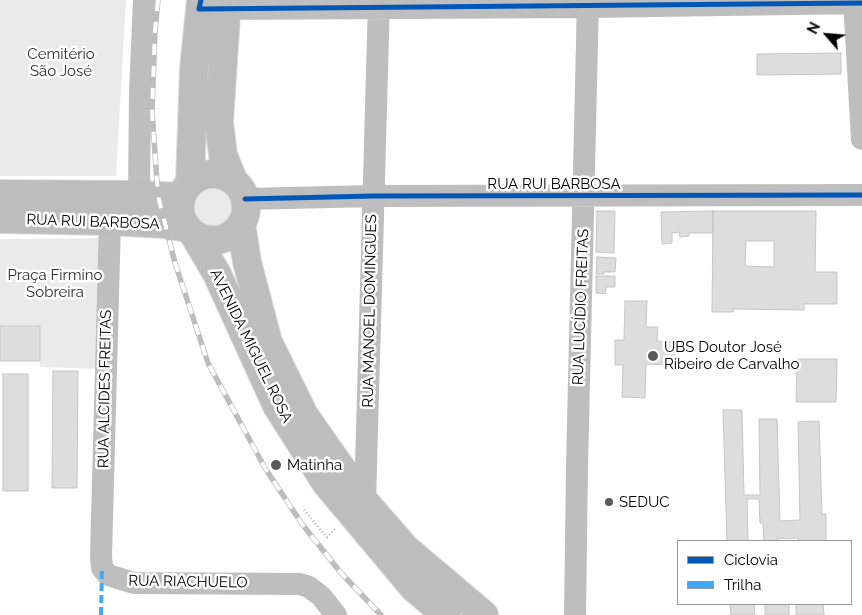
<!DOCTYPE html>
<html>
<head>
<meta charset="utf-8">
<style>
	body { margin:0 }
	#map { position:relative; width:862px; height:615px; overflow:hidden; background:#fff; font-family:Raleway,sans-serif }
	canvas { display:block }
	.legend { position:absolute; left:677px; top:540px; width:175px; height:65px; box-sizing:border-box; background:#fff; border:1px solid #999; margin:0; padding:6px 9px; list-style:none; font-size:15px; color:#000 }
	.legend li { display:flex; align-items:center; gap:10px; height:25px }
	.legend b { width:25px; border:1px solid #999 }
	.north { position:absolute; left:802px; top:10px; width:50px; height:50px; -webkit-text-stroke:4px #fff; paint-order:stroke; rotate:297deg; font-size:14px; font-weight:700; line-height:20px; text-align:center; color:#000 }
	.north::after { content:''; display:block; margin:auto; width:18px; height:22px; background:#000; clip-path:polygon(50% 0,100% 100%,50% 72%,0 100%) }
</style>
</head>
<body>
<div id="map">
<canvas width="862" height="615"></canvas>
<ul class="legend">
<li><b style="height:6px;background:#0057b8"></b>Ciclovia</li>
<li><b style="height:6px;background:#3fa9f5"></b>Trilha</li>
</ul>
<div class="north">N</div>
</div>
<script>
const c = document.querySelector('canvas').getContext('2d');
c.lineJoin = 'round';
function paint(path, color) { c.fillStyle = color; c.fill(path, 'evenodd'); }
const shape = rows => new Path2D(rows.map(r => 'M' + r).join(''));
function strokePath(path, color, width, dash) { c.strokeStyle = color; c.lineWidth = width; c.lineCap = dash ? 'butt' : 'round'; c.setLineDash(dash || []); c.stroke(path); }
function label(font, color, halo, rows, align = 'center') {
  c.font = font + ' Raleway,sans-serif'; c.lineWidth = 5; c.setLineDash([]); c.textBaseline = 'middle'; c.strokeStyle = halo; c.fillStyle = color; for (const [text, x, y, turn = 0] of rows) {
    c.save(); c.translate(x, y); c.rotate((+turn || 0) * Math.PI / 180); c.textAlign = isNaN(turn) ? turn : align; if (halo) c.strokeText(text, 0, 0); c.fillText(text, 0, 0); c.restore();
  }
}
paint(shape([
	[0,0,126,0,116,176,0,176],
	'188 207a25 25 0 1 1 50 0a25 25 0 1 1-50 0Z',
	[101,238,101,369,40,367,40,326,0,326,0,239]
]), '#eaeaea');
const building = shape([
	[841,53,841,74,757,75,757,54,841,53],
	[597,211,615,211,614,253,596,252,597,211],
	[713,211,816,211,815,272,837,272,837,304,804,304,804,310,733,309,733,312,712,312,713,211],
	[746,241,774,241,774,267,745,266,746,241],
	[713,211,713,233,689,233,689,236,680,237,679,232,672,233,672,243,662,244,661,212,713,211],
	[597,257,616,258,615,272,604,272,604,274,596,274,597,257],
	[596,276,615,276,615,287,606,287,605,294,596,293,596,276],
	[625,301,647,301,646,327,658,327,657,341,674,342,674,365,646,364,645,398,622,397,623,365,615,365,615,340,624,340,625,301],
	[0,326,40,326,40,361,0,361,0,326],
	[797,359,837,359,836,402,796,402,797,359],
	[53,371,78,371,77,488,52,488,53,371],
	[3,374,28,374,28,491,3,491,3,374],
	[723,410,742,410,744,495,760,495,759,419,777,419,780,521,800,520,798,422,819,421,822,514,826,514,826,541,798,541,798,538,776,539,776,541,764,541,763,523,760,523,759,499,747,499,748,541,727,541,723,410],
	[730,604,754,604,755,615,731,615,730,604],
	[765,604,789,604,789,615,765,615,765,604],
	[796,604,823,604,824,615,796,615,796,604]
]);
paint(building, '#ddd');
strokePath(building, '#c5c5c5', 1);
const major = shape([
	[227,0,219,122,223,155,233,180],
	'180 207a33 33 0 1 1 66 0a33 33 0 1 1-66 0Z',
	[190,183,194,68,201,0],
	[0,194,139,195,181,197],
	[0,219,110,221,164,224,187,228],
	[241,224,247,262,268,342,304,415,365,502,406,549,484,615],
	[194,235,217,274,277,406,326,483,414,588,446,615]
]);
strokePath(major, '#dbdbdb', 30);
strokePath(shape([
	[304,510,327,537,336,528]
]), '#b8b8b8', 2.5, [1, 2.5]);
strokePath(shape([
	[854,0,862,139],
	[211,9,588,7,862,3],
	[139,195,140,92,144,0],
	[245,199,373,196,862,195],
	[110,221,101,556,102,568,108,575,134,583,300,584,309,587,321,596,336,615],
	[365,502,379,0],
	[575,615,577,467,588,0]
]), '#bebebe', 22);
strokePath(major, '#bdbdbd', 28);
const rail = shape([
	[158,0,155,31,152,111,158,196,175,263,208,363,265,468,302,524,341,573,381,615]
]);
strokePath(rail, '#bdbdbd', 5.5);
strokePath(rail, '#fff', 4, [11]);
strokePath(shape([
	[101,615,102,568]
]), '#3fa9f5', 4, [8, 4]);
strokePath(shape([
	[201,0,199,9,862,3],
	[245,199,373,196,862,195]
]), '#0057b8', 5);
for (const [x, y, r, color] of [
	[653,356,6,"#595959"],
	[276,465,6,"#595959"],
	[609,502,5,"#595959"]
]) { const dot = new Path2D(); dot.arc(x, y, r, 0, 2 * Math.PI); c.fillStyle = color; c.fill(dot); strokePath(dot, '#fff', 2); }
label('15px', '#303030', '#fff', [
	["Cemitério",61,54],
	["São José",61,71],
	["Praça Firmino",55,275],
	["Sobreira",55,292]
]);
label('15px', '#000', '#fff', [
	["RUA RUI BARBOSA",554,184],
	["RUA RUI BARBOSA",93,222,2],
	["RUA LUCÍDIO FREITAS",581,307,-88],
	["RUA MANOEL DOMINGUES",370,311,-89],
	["AVENIDA MIGUEL ROSA",251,346,64],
	["RUA ALCIDES FREITAS",105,389,-89],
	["RUA RIACHUELO",188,582,1]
]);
label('15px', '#000', '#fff', [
	["UBS Doutor José",664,347],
	["Ribeiro de Carvalho",664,364],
	["Matinha",287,465],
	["SEDUC",619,502]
], 'left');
</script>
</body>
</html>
